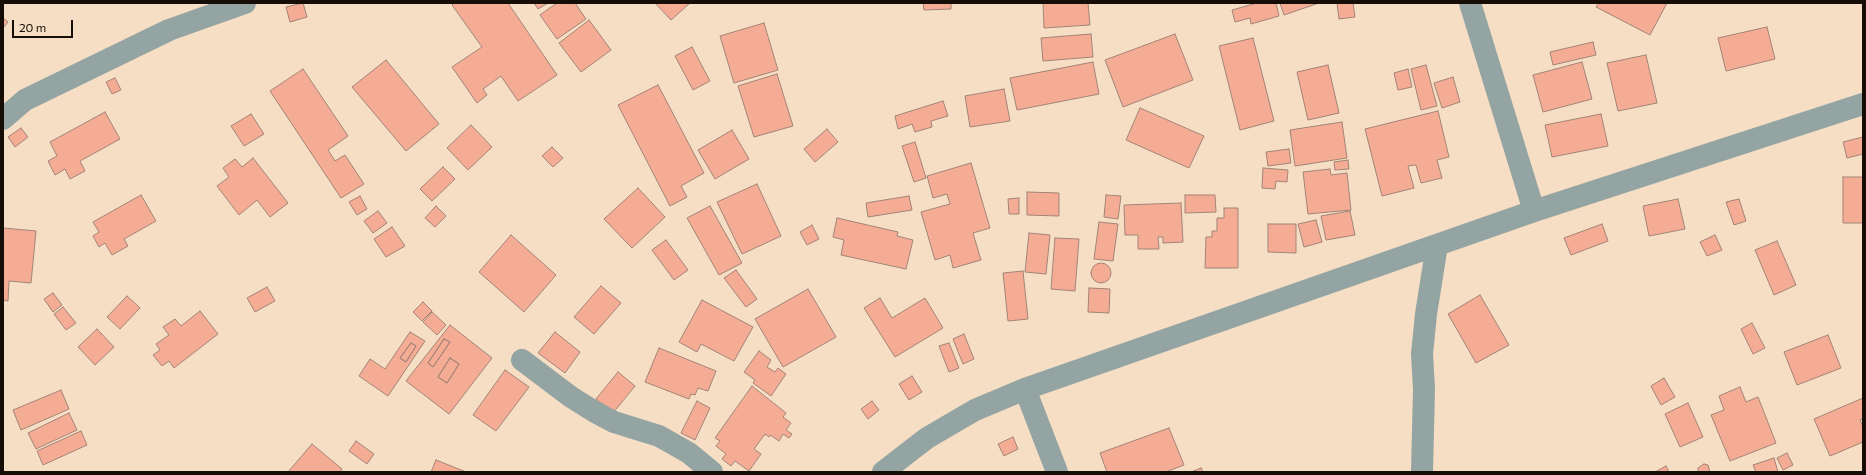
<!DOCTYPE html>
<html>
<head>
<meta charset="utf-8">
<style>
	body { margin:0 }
	#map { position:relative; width:1866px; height:475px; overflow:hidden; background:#f5dec3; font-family:Commissioner,sans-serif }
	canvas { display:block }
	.frame { position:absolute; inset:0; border:4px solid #160e06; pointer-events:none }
	.scale { position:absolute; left:12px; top:20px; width:61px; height:18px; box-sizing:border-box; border:2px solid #160e06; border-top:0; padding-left:5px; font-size:12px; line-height:14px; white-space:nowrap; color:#160e06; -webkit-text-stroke:3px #f5dec3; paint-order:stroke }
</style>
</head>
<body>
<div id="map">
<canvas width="1866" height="475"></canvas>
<div class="frame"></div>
<div class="scale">20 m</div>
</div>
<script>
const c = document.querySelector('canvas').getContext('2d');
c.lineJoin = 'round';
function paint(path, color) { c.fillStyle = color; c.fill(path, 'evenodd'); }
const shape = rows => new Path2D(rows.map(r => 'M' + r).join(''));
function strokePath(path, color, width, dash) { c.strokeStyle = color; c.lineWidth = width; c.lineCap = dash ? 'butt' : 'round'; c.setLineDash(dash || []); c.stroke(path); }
const building = shape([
	[303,3,307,17,290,22,286,7,303,3],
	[454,3,508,3,557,75,518,101,501,76,483,89,487,95,477,103,452,67,482,47,452,5,454,3],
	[534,3,548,3,538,9,534,3],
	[557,3,575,3,586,19,557,39,540,15,557,3],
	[655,3,690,3,671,20,655,3],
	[923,3,951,3,951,9,924,10,923,3],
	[1043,3,1088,3,1090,25,1044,28,1043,3],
	[1257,3,1276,3,1279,16,1251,24,1250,18,1235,22,1232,10,1257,3],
	[1280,3,1319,3,1284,15,1280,3],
	[1337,3,1353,3,1355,17,1339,19,1337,3],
	[1599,3,1667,3,1650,35,1596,7,1599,3],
	[3,18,8,22,3,28,3,18],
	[589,20,611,50,581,72,559,43,589,20],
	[764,23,778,70,734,83,720,36,764,23],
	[1767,27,1775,59,1726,71,1718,38,1767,27],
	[1091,34,1093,57,1043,61,1041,38,1091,34],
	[1175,34,1193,80,1123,107,1105,60,1175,34],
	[1253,38,1274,121,1240,130,1219,46,1253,38],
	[1593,42,1596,55,1553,65,1550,52,1593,42],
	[692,47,710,81,693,90,675,56,692,47],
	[1646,55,1657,103,1618,111,1607,63,1646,55],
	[386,60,439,124,406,151,352,87,386,60],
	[1093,62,1099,94,1017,110,1010,78,1093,62],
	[1582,62,1592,99,1543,112,1533,75,1582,62],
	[1328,65,1339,113,1308,120,1297,72,1328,65],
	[1426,65,1437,106,1421,110,1411,69,1426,65],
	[303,69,348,136,328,150,335,161,345,155,364,184,341,198,270,91,303,69],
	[1408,69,1412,87,1398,90,1394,73,1408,69],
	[777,74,793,126,754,137,738,86,777,74],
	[1453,77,1460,102,1442,108,1434,83,1453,77],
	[115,78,121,90,112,94,106,82,115,78],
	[658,85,704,173,681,186,687,197,670,206,618,105,658,85],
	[1004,89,1010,121,970,127,965,96,1004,89],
	[943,101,948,116,931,121,932,127,915,132,912,124,898,129,895,116,943,101],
	[1140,108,1204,136,1189,168,1126,140,1140,108],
	[1438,111,1449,157,1437,160,1442,178,1421,183,1416,165,1408,166,1414,188,1382,196,1365,129,1438,111],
	[105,112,120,139,80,161,85,171,70,179,65,169,55,175,48,161,57,156,50,142,105,112],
	[251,114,264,134,244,146,231,126,251,114],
	[1601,114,1608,146,1552,157,1545,125,1601,114],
	[1342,122,1347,158,1295,166,1290,130,1342,122],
	[471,125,492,147,468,170,447,148,471,125],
	[21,128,28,137,15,147,8,137,21,128],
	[827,129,838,142,815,162,804,149,827,129],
	[732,130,749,159,715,179,698,150,732,130],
	[1863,137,1863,154,1847,158,1843,142,1863,137],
	[915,142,926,178,914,182,902,146,915,142],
	[552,147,563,158,553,167,542,156,552,147],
	[1289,149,1291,163,1268,166,1266,152,1289,149],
	[253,158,288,203,270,217,257,200,239,215,217,186,229,177,223,168,235,159,242,167,253,158],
	[1348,160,1349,169,1335,170,1334,162,1348,160],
	[971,163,990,228,973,233,981,260,953,268,950,255,935,260,921,212,950,204,947,194,933,198,927,176,971,163],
	[443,167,455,179,432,201,420,189,443,167],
	[1263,168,1288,170,1287,182,1276,181,1275,189,1262,188,1263,168],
	[1330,169,1331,175,1347,173,1351,210,1308,214,1303,172,1330,169],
	[1843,177,1863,177,1863,223,1843,223,1843,177],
	[757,184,781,236,742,254,717,202,757,184],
	[638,188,665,217,632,248,604,219,638,188],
	[1027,192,1059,193,1059,216,1027,215,1027,192],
	[141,195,156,221,124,239,128,246,112,255,105,243,99,247,93,236,99,232,93,222,141,195],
	[1106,195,1121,196,1118,219,1104,217,1106,195],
	[1185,195,1215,195,1216,212,1185,213,1185,195],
	[360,196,367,209,357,215,349,202,360,196],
	[909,196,912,210,868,217,866,203,909,196],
	[1019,198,1019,214,1009,214,1008,199,1019,198],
	[1678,199,1685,229,1649,236,1643,206,1678,199],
	[1739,199,1746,221,1734,225,1726,202,1739,199],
	[1181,203,1183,242,1163,243,1163,237,1158,237,1159,249,1138,249,1138,235,1125,235,1124,205,1181,203],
	[436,206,446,216,435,227,425,218,436,206],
	[710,206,742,263,719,275,687,218,710,206],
	[1224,208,1238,208,1238,268,1205,268,1206,237,1212,237,1212,231,1217,231,1217,218,1224,218,1224,208],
	[378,211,387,223,373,233,364,221,378,211],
	[1350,211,1355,235,1326,240,1321,216,1350,211],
	[837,218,898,232,897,236,913,240,906,269,841,255,844,240,833,237,837,218],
	[1316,220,1322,242,1304,247,1298,224,1316,220],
	[1099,222,1118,224,1113,261,1094,259,1099,222],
	[1268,224,1296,224,1296,253,1268,252,1268,224],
	[1602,224,1608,241,1571,255,1564,238,1602,224],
	[812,225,819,239,807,245,800,232,812,225],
	[392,227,405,246,386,257,374,239,392,227],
	[3,228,36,231,31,283,9,281,8,301,3,300,3,228],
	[1029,233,1050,235,1046,274,1025,272,1029,233],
	[511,235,556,275,524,312,479,272,511,235],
	[1715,235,1722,250,1707,256,1700,242,1715,235],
	[1055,238,1079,239,1075,291,1051,289,1055,238],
	[666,240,688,270,674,280,652,250,666,240],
	[1777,241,1796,285,1774,295,1755,250,1777,241],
	'1091 273a10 10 0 1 1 20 0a10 10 0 1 1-20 0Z',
	[736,270,757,299,746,307,724,278,736,270],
	[1023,271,1028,319,1008,321,1003,273,1023,271],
	[601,286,621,303,594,334,574,317,601,286],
	[267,287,275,301,255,312,247,298,267,287],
	[1089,288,1110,289,1109,313,1088,312,1089,288],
	[808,289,836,337,783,367,755,319,808,289],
	[53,293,62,305,53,312,44,299,53,293],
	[1480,295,1509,345,1476,363,1448,314,1480,295],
	[127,296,140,308,120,329,107,317,127,296],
	[880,298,892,318,925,298,943,328,895,357,864,308,880,298],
	[702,300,753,327,734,361,701,344,697,352,679,342,702,300],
	[423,302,432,311,422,321,413,312,423,302],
	[63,307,76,323,66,330,54,314,63,307],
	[200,311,218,334,174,368,169,361,162,366,153,355,160,350,156,344,169,335,163,327,175,319,181,326,200,311],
	[432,312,446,325,437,335,423,322,432,312],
	[1752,323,1765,348,1753,354,1741,329,1752,323],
	[450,325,492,358,449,414,406,381,450,325],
	[444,339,450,342,433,367,428,363,444,339],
	[450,358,459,364,447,383,438,377,450,358],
	[97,329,114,347,95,365,78,347,97,329],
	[410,332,425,341,388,396,359,376,370,359,385,369,410,332],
	[411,343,416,346,406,362,400,358,411,343],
	[555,332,580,352,565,373,538,353,555,332],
	[964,334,974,359,963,364,953,339,964,334],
	[1828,335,1841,368,1797,385,1784,352,1828,335],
	[444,339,450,342,433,367,428,363,444,339],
	[411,343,416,346,406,362,400,358,411,343],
	[949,343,959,368,949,372,939,346,949,343],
	[659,348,716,371,708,391,698,388,695,395,691,394,689,399,645,382,659,348],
	[759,351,771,360,767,367,775,372,778,368,786,374,771,396,753,383,755,380,744,372,759,351],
	[450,358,459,364,447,383,438,377,450,358],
	[505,370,529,387,496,431,473,415,505,370],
	[618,372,635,386,613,413,596,399,618,372],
	[912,376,922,392,909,400,899,384,912,376],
	[1664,378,1675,397,1661,405,1651,386,1664,378],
	[752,386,786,413,783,417,791,423,786,430,792,434,789,438,783,434,779,441,770,435,769,437,765,434,754,449,761,454,749,471,735,461,731,466,722,459,726,454,716,446,720,441,715,438,752,386],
	[1740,387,1746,402,1758,397,1776,443,1730,461,1711,415,1724,410,1719,396,1740,387],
	[61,390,69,409,21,430,13,410,61,390],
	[1863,398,1863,419,1860,420,1863,427,1863,442,1830,456,1814,419,1863,398],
	[697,401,710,408,695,440,681,433,697,401],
	[872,401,879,410,868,419,861,409,872,401],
	[1688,403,1703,437,1680,447,1665,414,1688,403],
	[69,413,77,430,36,449,28,433,69,413],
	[1169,428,1184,465,1166,472,1107,472,1100,453,1169,428],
	[81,431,87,445,43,465,37,451,81,431],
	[1013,437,1018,449,1004,456,998,444,1013,437],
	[356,441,374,454,367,464,349,451,356,441],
	[312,444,342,469,340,472,288,472,312,444],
	[1787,453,1793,465,1783,470,1777,458,1787,453],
	[1774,458,1778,472,1756,472,1753,465,1774,458],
	[436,460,466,472,431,472,436,460],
	[1704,464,1708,465,1710,472,1698,472,1698,468,1704,464],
	[1666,466,1669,472,1655,472,1666,466],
	[1201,468,1203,472,1191,472,1201,468]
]);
paint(building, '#f4ad94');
strokePath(building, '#a38377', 1);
strokePath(shape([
	[1470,3,1534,211],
	[3,119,25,100,169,30,245,3],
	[522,360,571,397,595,412,614,422,659,436,689,453,712,472],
	[1025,389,1057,472],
	[883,472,927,438,975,410,1025,389,1534,211,1863,104],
	[1422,472,1424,389,1422,354,1426,314,1437,245]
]), '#93a4a3', 22);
</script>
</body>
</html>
